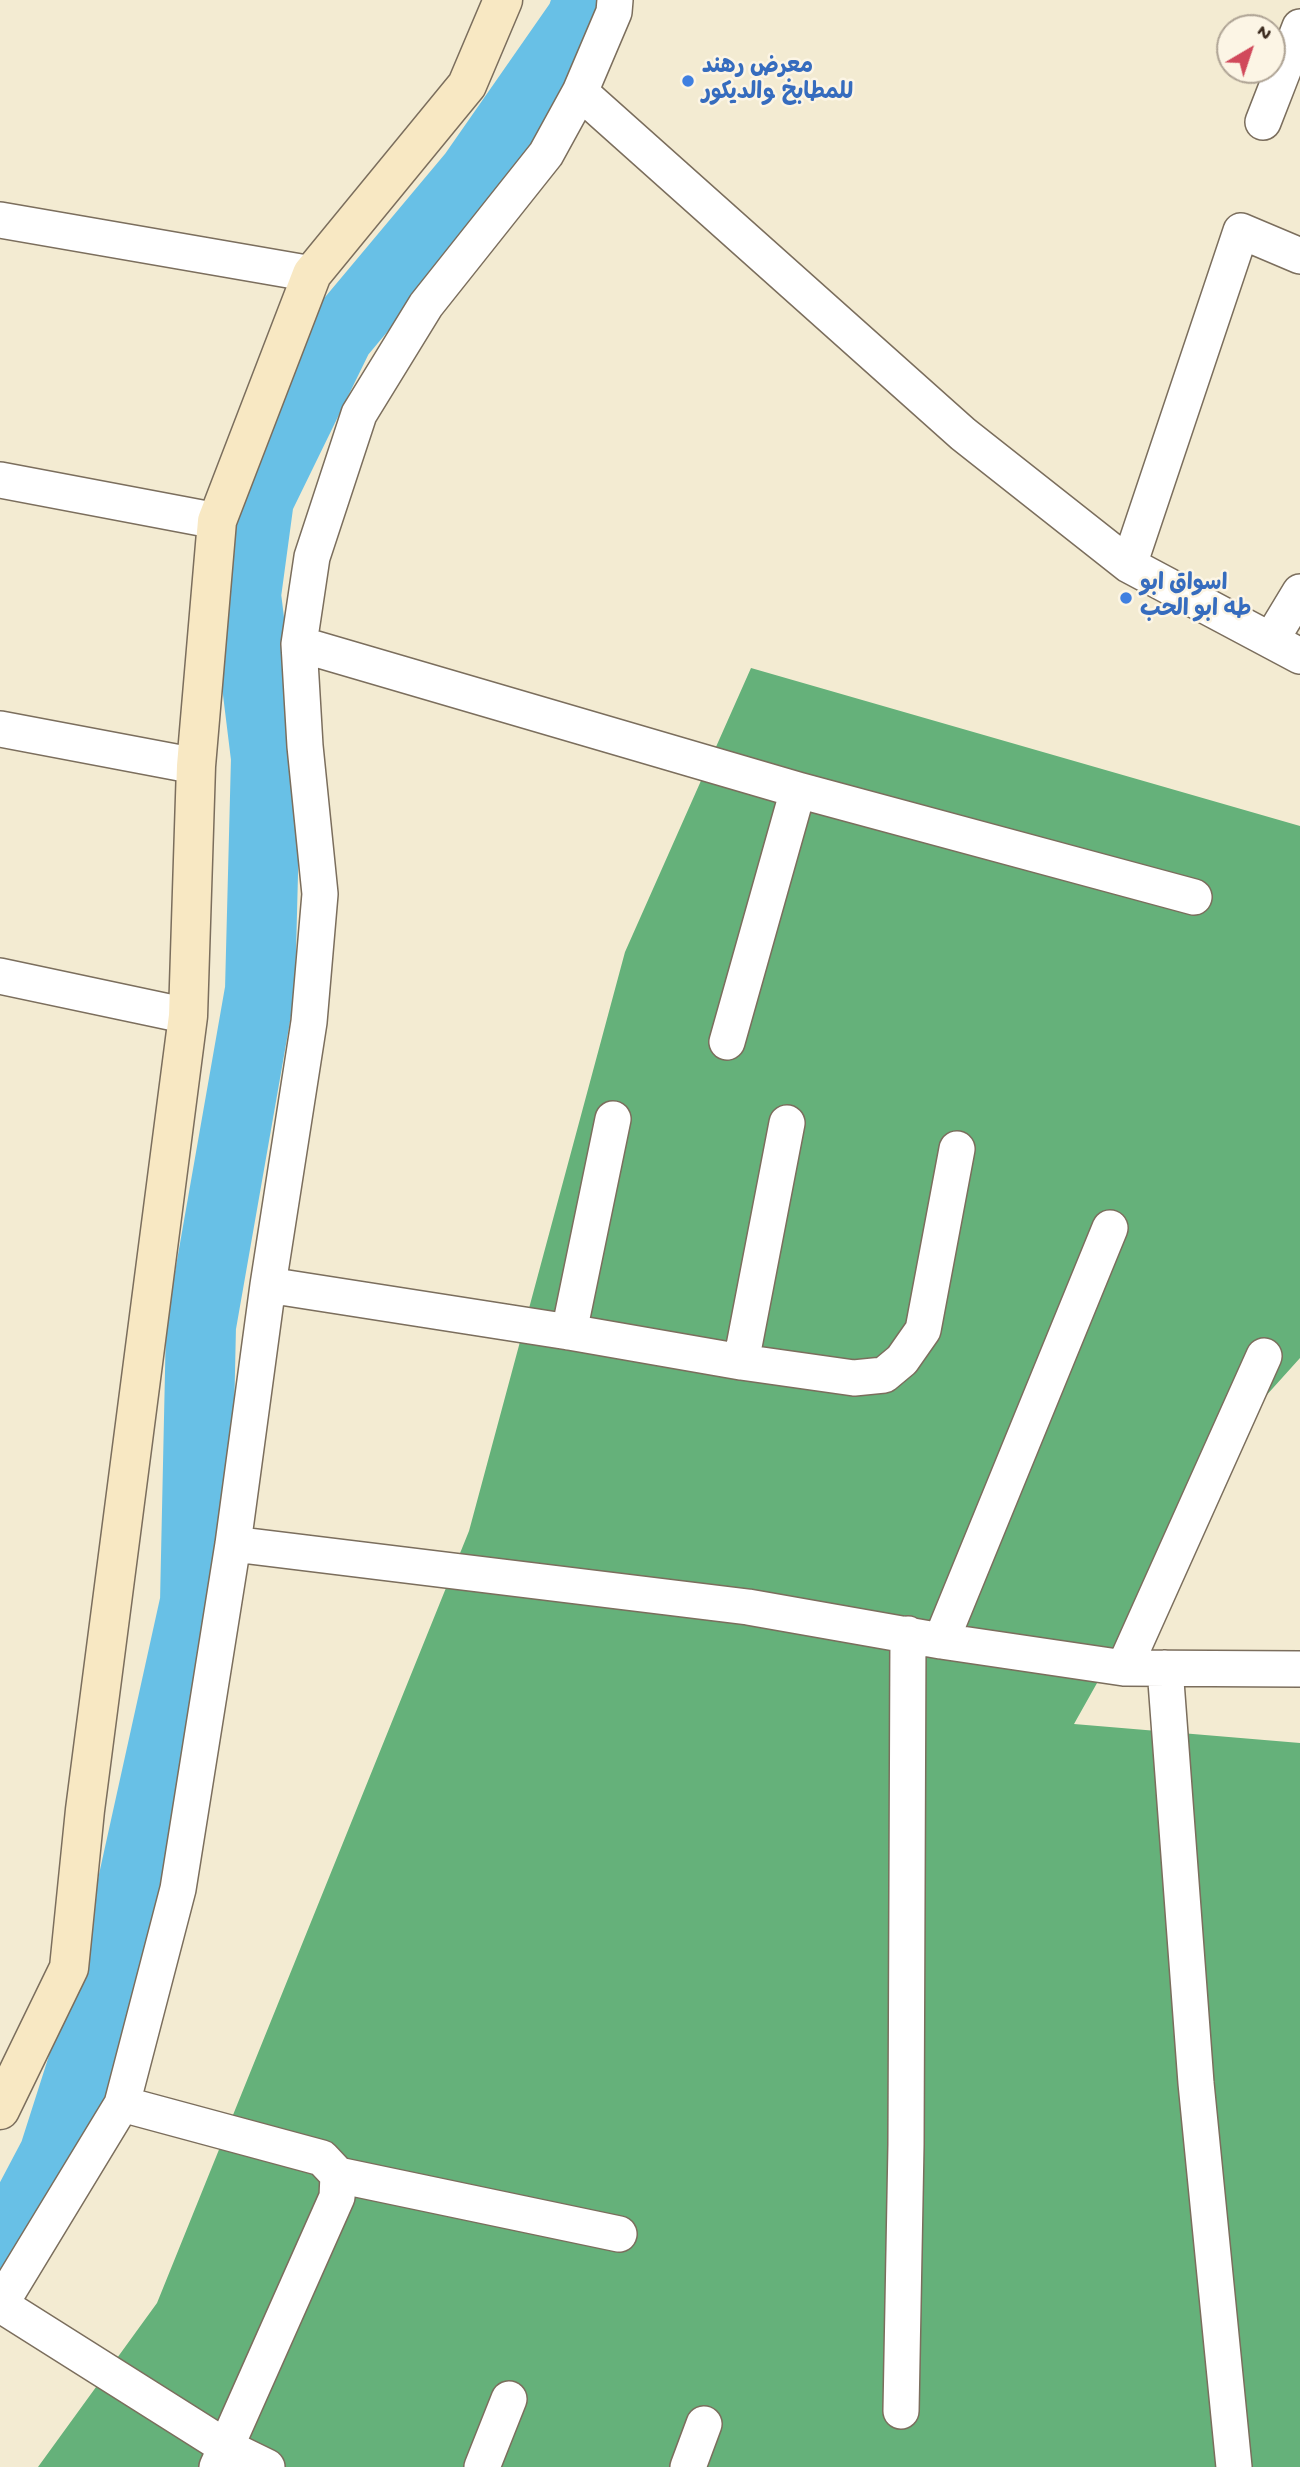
<!DOCTYPE html>
<html>
<head>
<meta charset="utf-8">
<style>
	body { margin:0 }
	#map { position:relative; width:1300px; height:2467px; overflow:hidden; background:#f3ebd2; font-family:"Gochi Hand",sans-serif }
	canvas { display:block }
	.north { position:absolute; left:1216px; top:14px; width:70px; height:70px; box-sizing:border-box; background:#fcf5e5; border:2px solid #afa495; border-radius:50%; rotate:39deg; font-size:19px; font-weight:700; line-height:28px; text-align:center; color:#3b2a1e }
	.north::after { content:''; display:block; margin:auto; width:24px; height:32px; background:#d1495b; clip-path:polygon(50% 0,100% 100%,50% 72%,0 100%) }
</style>
</head>
<body>
<div id="map">
<canvas width="1300" height="2467"></canvas>
<div class="north">N</div>
</div>
<script>
const c = document.querySelector('canvas').getContext('2d');
c.lineJoin = 'round';
function paint(path, color) { c.fillStyle = color; c.fill(path, 'evenodd'); }
const shape = rows => new Path2D(rows.map(r => 'M' + r).join(''));
function strokePath(path, color, width, dash) { c.strokeStyle = color; c.lineWidth = width; c.lineCap = dash ? 'butt' : 'round'; c.setLineDash(dash || []); c.stroke(path); }
function label(font, color, halo, rows, align = 'center') {
  c.font = font + ' "Gochi Hand","Playpen Sans Arabic",sans-serif'; c.lineWidth = 5; c.setLineDash([]); c.textBaseline = 'middle'; c.strokeStyle = halo; c.fillStyle = color; for (const [text, x, y, turn = 0] of rows) {
    c.save(); c.translate(x, y); c.rotate((+turn || 0) * Math.PI / 180); c.textAlign = isNaN(turn) ? turn : align; if (halo) c.strokeText(text, 0, 0); c.fillText(text, 0, 0); c.restore();
  }
}
paint(shape([
	[751,668,1300,826,1300,1358,1246,1418,1074,1724,1300,1743,1300,2467,38,2467,157,2303,469,1531,625,952]
]), '#65b17a');
strokePath(shape([
	[0,2257,54,2155,115,1964,195,1602,201,1326,260,990,266,758,246,595,259,499,339,335,473,175,581,20,588,0]
]), '#68c0e6', 70);
const street = shape([
	[580,92,963,434,1129,565,1300,656],
	[1263,122,1300,27],
	[0,220,312,274],
	[0,480,217,521],
	[1129,565,1241,231,1300,256],
	[1271,640,1300,592],
	[299,644,798,790,1194,897],
	[0,729,196,766],
	[0,976,188,1016],
	[727,1042,798,790],
	[268,1285,569,1332,741,1362,854,1378,884,1375,902,1360,923,1330,957,1149],
	[569,1332,613,1119],
	[741,1362,787,1123],
	[233,1544,748,1607,941,1641,1124,1668,1300,1669],
	[941,1641,1110,1228],
	[1124,1668,1264,1356],
	[1165,1668,1196,2083,1234,2467],
	[122,2104,322,2158,338,2175,337,2197,217,2467],
	[338,2175,619,2234],
	[0,2305,122,2104,178,1889,233,1544,268,1285,309,1022,320,894,305,746,299,644,312,557,359,414,426,305,546,154,580,92,614,12,615,0],
	[1,2305,226,2447,267,2467],
	[901,2411,906,2145,908,1634],
	[482,2467,509,2399],
	[688,2467,704,2424]
]);
const secondary = shape([
	[0,2110,69,1968,85,1810,188,1016,196,766,217,521,312,274,467,85,503,0]
]);
strokePath(street, '#7b6e5d', 38);
strokePath(secondary, '#7b6e5d', 41);
strokePath(street, '#fff', 35);
strokePath(secondary, '#f8e8c3', 38);
for (const [x, y, r, color] of [
	[688,81,7,"#3f7fe0"],
	[1126,598,7,"#3f7fe0"]
]) { const dot = new Path2D(); dot.arc(x, y, r, 0, 2 * Math.PI); c.fillStyle = color; c.fill(dot); strokePath(dot, '#fcf5e5', 2.5); }
label('bold 23px', '#366cbe', '#fcf5e5', [
	["معرض رهند",702,68],
	["للمطابخ والديكور",702,94],
	["اسواق ابو",1140,585],
	["طه ابو الحب",1140,611]
], 'left');
</script>
</body>
</html>
